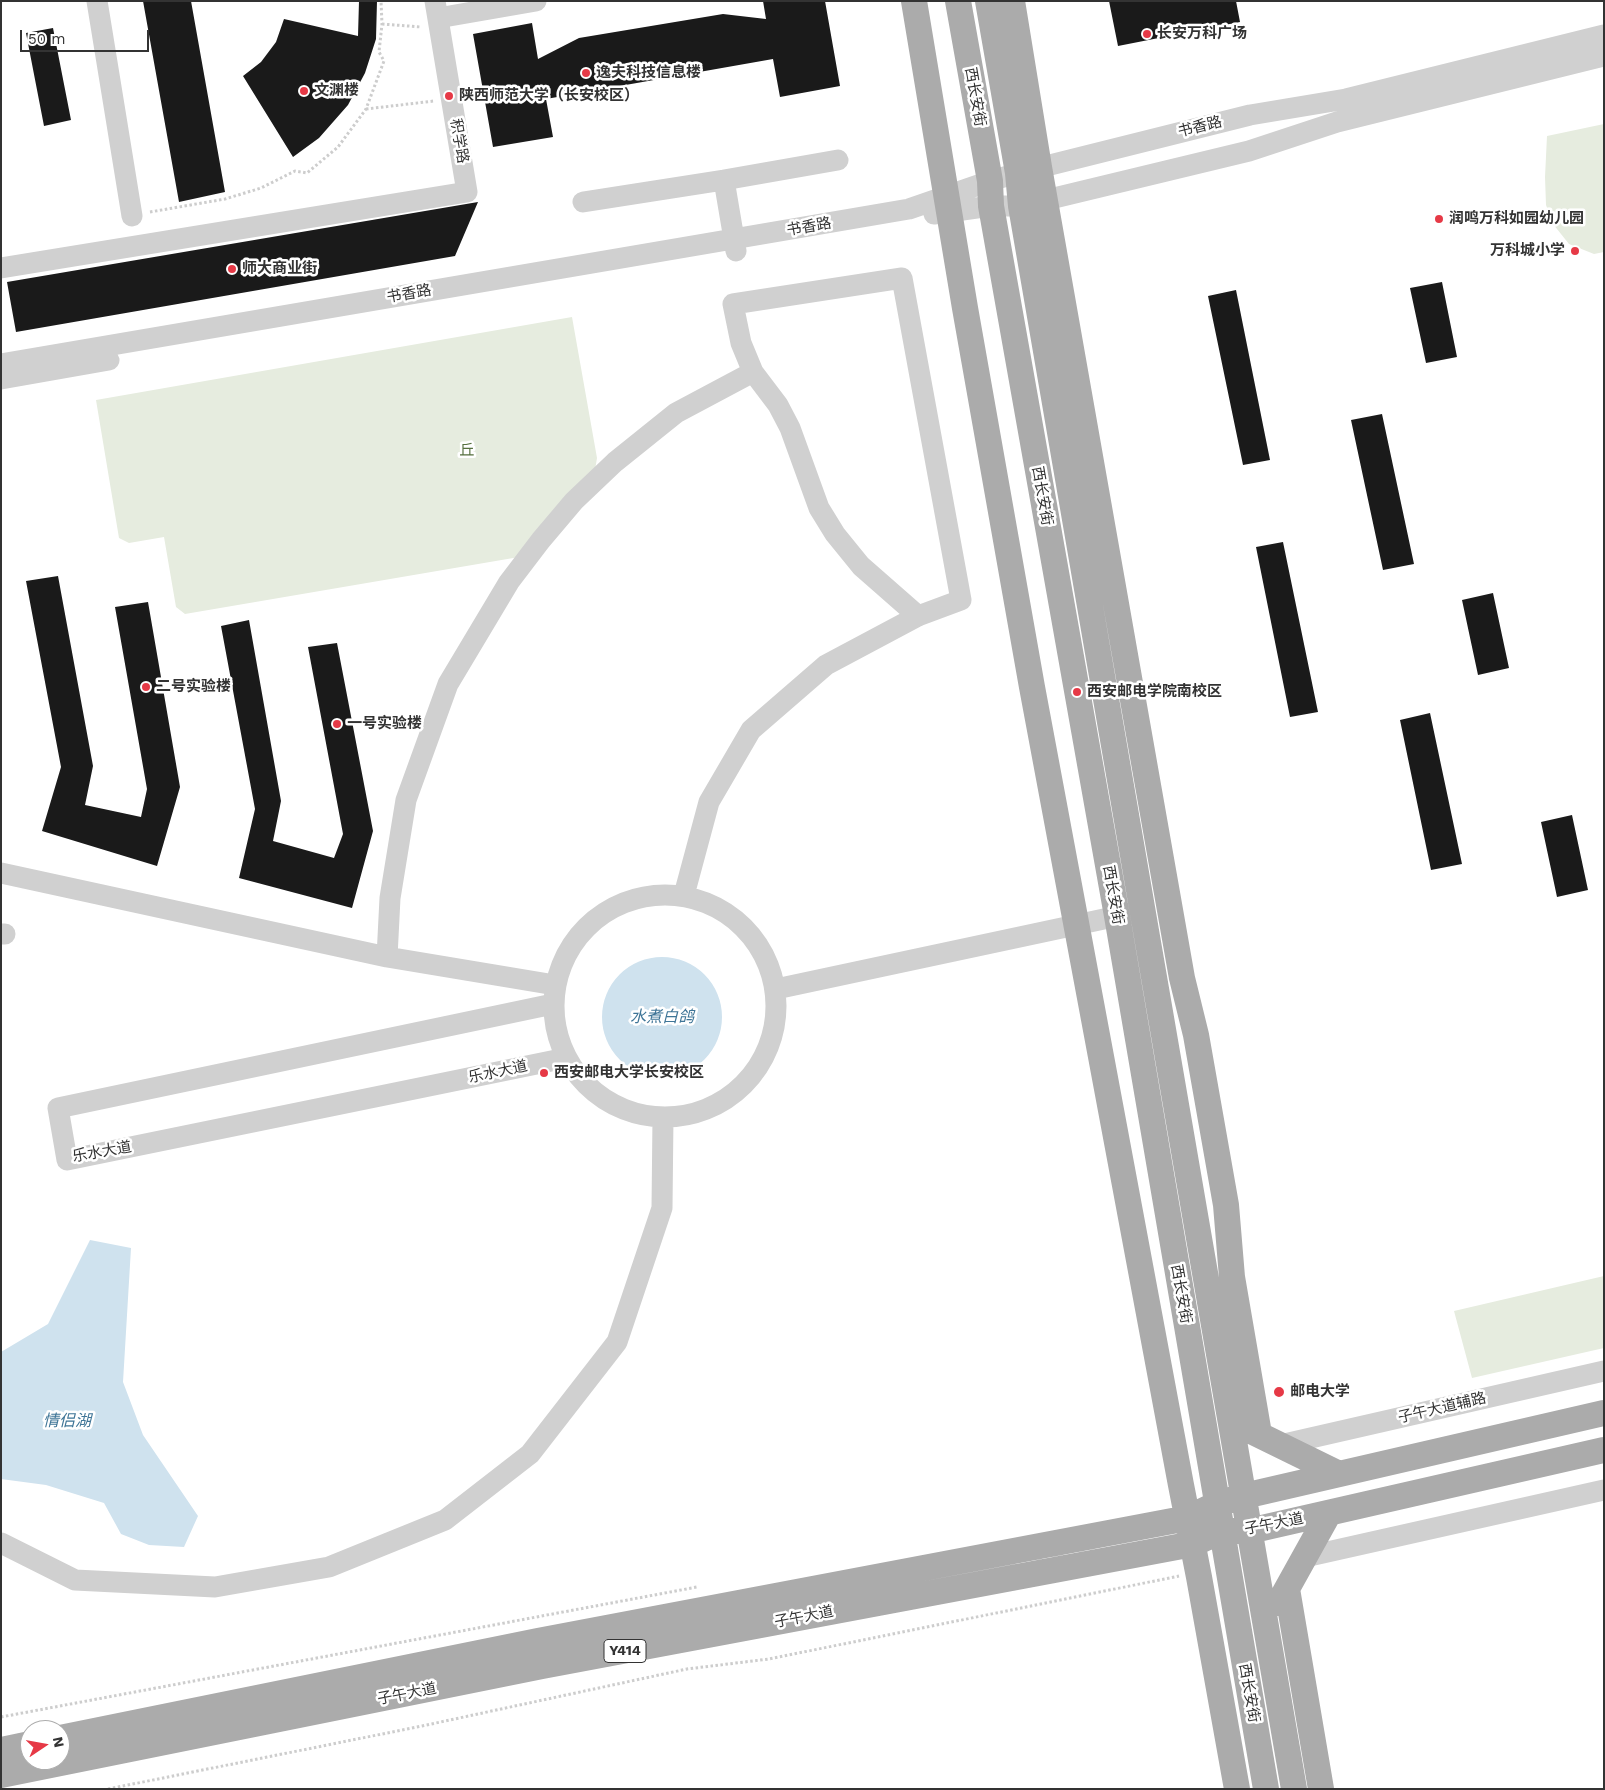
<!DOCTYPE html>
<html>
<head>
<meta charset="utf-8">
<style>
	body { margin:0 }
	#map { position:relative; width:1605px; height:1790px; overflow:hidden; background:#fff; font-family:"Work Sans",sans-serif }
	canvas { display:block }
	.frame { position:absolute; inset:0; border:2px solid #333; pointer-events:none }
	.north { position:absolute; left:20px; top:1720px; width:50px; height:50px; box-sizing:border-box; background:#fff; border:1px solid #adadad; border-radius:50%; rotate:78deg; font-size:14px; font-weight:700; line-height:20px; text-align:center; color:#333 }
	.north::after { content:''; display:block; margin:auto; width:18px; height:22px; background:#e63946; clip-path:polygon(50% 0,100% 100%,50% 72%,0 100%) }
	.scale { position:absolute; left:20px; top:30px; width:129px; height:22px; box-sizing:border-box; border:2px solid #333; border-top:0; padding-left:6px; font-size:15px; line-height:18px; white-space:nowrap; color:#333; -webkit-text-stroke:4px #fff; paint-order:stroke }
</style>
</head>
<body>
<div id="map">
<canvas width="1605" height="1790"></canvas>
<div class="frame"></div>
<div class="north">N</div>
<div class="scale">50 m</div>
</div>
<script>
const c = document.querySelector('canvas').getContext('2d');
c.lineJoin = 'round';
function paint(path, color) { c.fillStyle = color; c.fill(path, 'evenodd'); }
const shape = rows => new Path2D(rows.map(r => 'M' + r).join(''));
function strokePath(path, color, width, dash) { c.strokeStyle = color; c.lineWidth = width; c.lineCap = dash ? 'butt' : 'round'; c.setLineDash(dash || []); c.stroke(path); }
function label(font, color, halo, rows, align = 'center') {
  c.font = font + ' "Work Sans","Noto Sans SC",sans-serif'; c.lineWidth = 5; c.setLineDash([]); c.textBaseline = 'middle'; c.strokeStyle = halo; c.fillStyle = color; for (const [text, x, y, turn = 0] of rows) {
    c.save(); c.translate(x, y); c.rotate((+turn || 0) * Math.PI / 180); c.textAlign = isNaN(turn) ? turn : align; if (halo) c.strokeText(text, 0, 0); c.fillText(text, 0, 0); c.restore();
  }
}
paint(shape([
	[1604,124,1604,252,1594,254,1569,244,1553,224,1546,205,1545,177,1547,136],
	[572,317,597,458,593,482,525,556,185,614,176,607,164,537,129,543,119,538,96,400],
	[1604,1276,1604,1348,1472,1378,1454,1311]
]), '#e6ecdf');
paint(shape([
	'602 1017a60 60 0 1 1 120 0a60 60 0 1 1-120 0Z',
	[90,1240,131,1248,123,1382,143,1435,198,1516,184,1547,149,1545,121,1534,104,1503,46,1485,1,1479,1,1352,48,1324]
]), '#cfe2ee');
paint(shape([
	[143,1,191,1,225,192,179,202],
	[359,1,377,1,376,39,365,73,348,105,319,138,293,157,243,76,261,62,276,42,284,19,358,36],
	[763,1,825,1,840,86,780,97,773,59,546,99,553,137,493,147,473,34,532,23,538,59,579,38,723,14,766,19],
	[1109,1,1236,1,1240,22,1118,46],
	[53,28,71,120,44,126,26,33],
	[478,202,455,256,16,332,7,282],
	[1442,282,1457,357,1426,363,1410,288],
	[1236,290,1270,460,1243,465,1208,296],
	[1382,414,1414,564,1383,570,1351,420],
	[1283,542,1318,712,1290,717,1256,547],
	[58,576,93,766,85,805,141,817,147,789,115,607,148,602,180,787,157,866,42,831,61,767,26,581],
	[1493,593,1509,668,1478,675,1462,600],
	[249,620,281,801,273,841,334,858,343,834,308,647,337,643,373,831,352,908,239,878,255,809,221,626],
	[1430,713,1462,864,1431,870,1400,720],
	[1572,815,1588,890,1557,897,1541,822]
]), '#1a1a1a');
strokePath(shape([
	[382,24,421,27],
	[366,109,434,101],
	[150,212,225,199,261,188,295,171,307,173,338,147,366,109,384,61,379,52,382,24,381,1],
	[1,1717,697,1587],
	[108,1789,422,1726,687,1669,769,1659,1179,1576]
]), '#cdcdcd', 3, [2.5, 2.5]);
strokePath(shape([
	[97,1,132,216],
	[438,18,536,1],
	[724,180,838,160],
	[583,202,724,180,736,251],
	[934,214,991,206,1021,206,1249,151,1337,122,1604,56],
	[1,268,467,192,435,1],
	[1,364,909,209,990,181,1018,173,1250,115,1346,99,1604,35],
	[1,379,109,360],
	[1,873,387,957,555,985],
	'554 1006a111 111 0 1 1 222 0a111 111 0 1 1-222 0Z',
	[684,895,709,802,751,730,826,665,918,616,961,600,902,278,733,304,741,343,753,372,778,405,790,428,819,508,835,534,861,566,918,616],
	[1,934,5,934],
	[387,957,390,898,406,800,448,684,509,582,541,540,574,501,615,462,676,413,753,372],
	[776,989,1132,913],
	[553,1004,58,1108,67,1160,566,1058],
	[1280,1445,1604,1371],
	[1,1543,75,1580,215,1587,329,1567,445,1520,530,1454,617,1342,662,1208,663,1117],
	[1305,1557,1604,1490]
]), '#d0d0d0', 21);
strokePath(shape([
	[914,1,965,308,1032,687,1181,1485,1199,1577,1237,1789],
	[958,1,990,181,991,206,1117,916,1266,1789],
	[988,1,1018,173,1021,206,1294,1789],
	[1012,1,1039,167,1182,978,1196,1035,1226,1205,1232,1277,1259,1434],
	[1243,1427,1339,1474],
	[1287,1589,1321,1789],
	[1279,1603,1329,1513],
	[60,1738,538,1641,1188,1518,1217,1504,1244,1496,1604,1413],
	[1,1750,30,1744],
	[1,1775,542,1666,1193,1544,1221,1531,1249,1531,1604,1450]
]), '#ababab', 26);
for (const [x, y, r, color] of [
	[1147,34,5,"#e63946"],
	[586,73,5,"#e63946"],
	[304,91,5,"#e63946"],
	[449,96,5,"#e63946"],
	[1439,219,5,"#e63946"],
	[1575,251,5,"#e63946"],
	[232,269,5,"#e63946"],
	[146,687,5,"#e63946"],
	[1077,692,5,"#e63946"],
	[337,724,5,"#e63946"],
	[544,1073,5,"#e63946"],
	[1279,1392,6,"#e63946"]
]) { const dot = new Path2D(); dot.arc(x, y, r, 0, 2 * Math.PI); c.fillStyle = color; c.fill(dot); strokePath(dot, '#fff', 2); }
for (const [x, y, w] of [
	[625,1651,42]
]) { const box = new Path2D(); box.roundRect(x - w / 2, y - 11.5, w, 23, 4); c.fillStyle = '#fff'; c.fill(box); strokePath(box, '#333', 1); }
label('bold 14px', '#333', null, [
	["Y414",625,1651]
]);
label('bold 15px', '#333', '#fff', [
	["长安万科广场",1157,34],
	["逸夫科技信息楼",596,73],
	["文渊楼",314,91],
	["陕西师范大学（长安校区）",459,96],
	["润鸣万科如园幼儿园",1449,219],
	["万科城小学",1565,251,"right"],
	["师大商业街",242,269],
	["二号实验楼",156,687],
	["西安邮电学院南校区",1087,692],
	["一号实验楼",347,724],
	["西安邮电大学长安校区",554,1073],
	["邮电大学",1290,1392]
], 'left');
label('15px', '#333', '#fff', [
	["西长安街",975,97,80],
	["书香路",1200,127,-14],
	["积学路",459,141,80],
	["书香路",809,227,-10],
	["书香路",409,294,-10],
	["西长安街",1042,496,80],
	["西长安街",1113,895,80],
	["乐水大道",498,1072,-12],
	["乐水大道",102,1152,-10],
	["西长安街",1181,1294,80],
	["子午大道辅路",1442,1408,-13],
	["子午大道",1274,1524,-11],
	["子午大道",804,1617,-11],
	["西长安街",1249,1693,80],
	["子午大道",407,1694,-11]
]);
label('15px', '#56703f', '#fff', [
	["丘",467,451]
]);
label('italic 16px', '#3f7597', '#fff', [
	["水煮白鸽",662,1017],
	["情侣湖",67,1421]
]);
</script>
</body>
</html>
